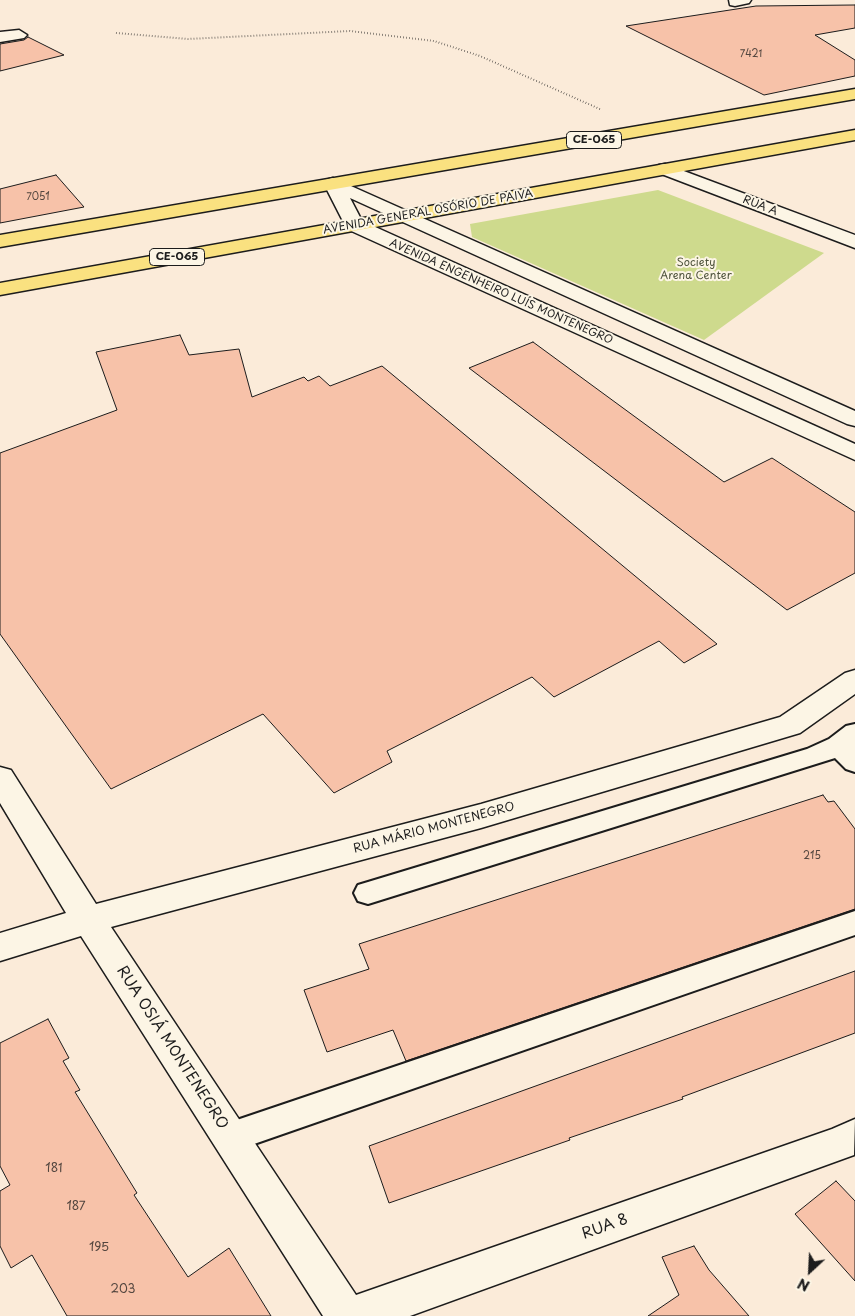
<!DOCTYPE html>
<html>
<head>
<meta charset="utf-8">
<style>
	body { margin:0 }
	#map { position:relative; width:855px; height:1316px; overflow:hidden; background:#fbebd9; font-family:"Playpen Sans",sans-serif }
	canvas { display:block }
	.north { position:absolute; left:785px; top:1246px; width:50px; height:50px; -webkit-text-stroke:4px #fcf5e5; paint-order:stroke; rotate:205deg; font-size:14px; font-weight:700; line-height:20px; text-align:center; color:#1c1c1c }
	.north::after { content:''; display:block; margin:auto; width:18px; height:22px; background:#1c1c1c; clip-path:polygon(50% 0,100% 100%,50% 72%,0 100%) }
</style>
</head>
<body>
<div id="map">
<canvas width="855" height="1316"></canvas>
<div class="north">N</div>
</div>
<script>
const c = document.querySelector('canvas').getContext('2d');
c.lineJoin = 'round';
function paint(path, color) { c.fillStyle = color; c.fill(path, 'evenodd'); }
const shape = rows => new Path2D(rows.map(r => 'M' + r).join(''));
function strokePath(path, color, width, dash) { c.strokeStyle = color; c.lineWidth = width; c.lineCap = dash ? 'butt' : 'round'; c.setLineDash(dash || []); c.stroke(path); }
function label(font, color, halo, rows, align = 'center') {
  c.font = font + ' "Playpen Sans",sans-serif'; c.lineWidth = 4; c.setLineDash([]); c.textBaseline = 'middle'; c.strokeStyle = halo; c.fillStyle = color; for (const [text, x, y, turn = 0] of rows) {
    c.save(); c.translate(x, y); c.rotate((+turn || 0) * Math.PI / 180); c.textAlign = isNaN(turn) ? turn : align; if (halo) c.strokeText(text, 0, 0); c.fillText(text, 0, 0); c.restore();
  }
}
paint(shape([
	[658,190,824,253,704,340,472,237,470,224]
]), '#ceda8d');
const building = shape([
	[855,5,855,28,815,35,855,60,855,76,764,95,626,26,756,6,855,5],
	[28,37,64,55,0,71,0,44,24,40,28,37],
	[56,175,84,207,0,223,0,189,56,175],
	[180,335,189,355,239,349,252,397,304,377,308,381,319,376,330,386,382,366,717,644,684,663,659,641,554,697,532,677,387,751,392,762,334,793,263,714,111,789,0,634,0,453,117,410,96,352,180,335],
	[533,342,724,482,772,458,855,512,855,573,787,610,469,368,533,342],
	[823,795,828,802,834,801,855,829,855,909,406,1061,393,1030,327,1052,304,990,369,969,359,944,823,795],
	[855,971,855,1033,682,1097,683,1099,569,1138,570,1140,389,1203,369,1146,855,971],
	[48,1019,69,1058,63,1061,80,1090,75,1092,137,1193,134,1195,188,1277,229,1248,271,1316,67,1316,32,1255,11,1268,0,1246,0,1191,10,1185,0,1166,0,1043,48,1019],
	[836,1181,855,1201,855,1281,795,1214,836,1181],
	[694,1246,709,1270,749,1316,648,1316,679,1295,662,1257,694,1246]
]);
paint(building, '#f7c2a9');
strokePath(building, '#1c1c1c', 1);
const service = shape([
	[855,724,855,772,846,769,835,758,368,904,358,901,354,893,358,885,368,882,807,749,829,739,846,726,855,724],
	[855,911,855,935,231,1152,220,1148,215,1137,220,1126,231,1122,855,911]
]);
const minor = shape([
	[729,0,751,0,749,3,735,6,730,5,729,0],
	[19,30,27,35,24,38,0,42,0,32,19,30],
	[665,164,855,235,855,248,659,173,656,169,659,165,665,164],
	[333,178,855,411,855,426,847,424,350,198,362,221,855,444,855,460,347,229,324,184,326,180,333,178],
	[855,670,855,694,800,733,481,828,111,927,356,1295,832,1129,855,1119,854,1155,410,1316,323,1316,81,936,0,961,0,933,66,913,0,803,0,767,11,770,96,904,481,804,780,717,845,673,855,670]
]);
const primary = shape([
	[855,89,855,99,0,247,0,235,855,89],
	[855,130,855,140,0,295,0,283,855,130]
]);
strokePath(service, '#1c1c1c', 4);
strokePath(minor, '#1c1c1c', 3);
strokePath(primary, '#1c1c1c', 3);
strokePath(shape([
	[116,33,188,39,350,31,434,41,480,56,602,110]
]), '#1c1c1c', 2, [0.5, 2.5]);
paint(service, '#fcf5e5');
paint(minor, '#fcf5e5');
paint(primary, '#fae180');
label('10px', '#53463f', null, [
	["7421",751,54],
	["7051",38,197],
	["215",812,856]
]);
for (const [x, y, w] of [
	[594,140,55],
	[177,257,55]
]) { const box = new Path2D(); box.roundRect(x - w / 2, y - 8.5, w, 17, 4); c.fillStyle = '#fcf5e5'; c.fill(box); strokePath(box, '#1c1c1c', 1); }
label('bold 11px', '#1c1c1c', null, [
	["CE-065",594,140],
	["CE-065",177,257]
]);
label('11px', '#1c1c1c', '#fcf5e5', [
	["RUA A",760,206,21],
	["AVENIDA GENERAL OSÓRIO DE PAIVA",428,212,-10],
	["AVENIDA ENGENHEIRO LUÍS MONTENEGRO",501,292,24]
]);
label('11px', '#51553e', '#fcf5e5', [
	["Society",696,263],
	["Arena Center",696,276]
]);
label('12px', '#1c1c1c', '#fcf5e5', [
	["RUA MÁRIO MONTENEGRO",434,828,-15]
]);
label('12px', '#53463f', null, [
	["181",54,1169],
	["187",76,1207],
	["195",99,1248],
	["203",123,1290]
]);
label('15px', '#1c1c1c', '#fcf5e5', [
	["RUA OSIÁ MONTENEGRO",172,1048,57],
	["RUA 8",605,1227,-20]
]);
</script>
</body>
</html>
